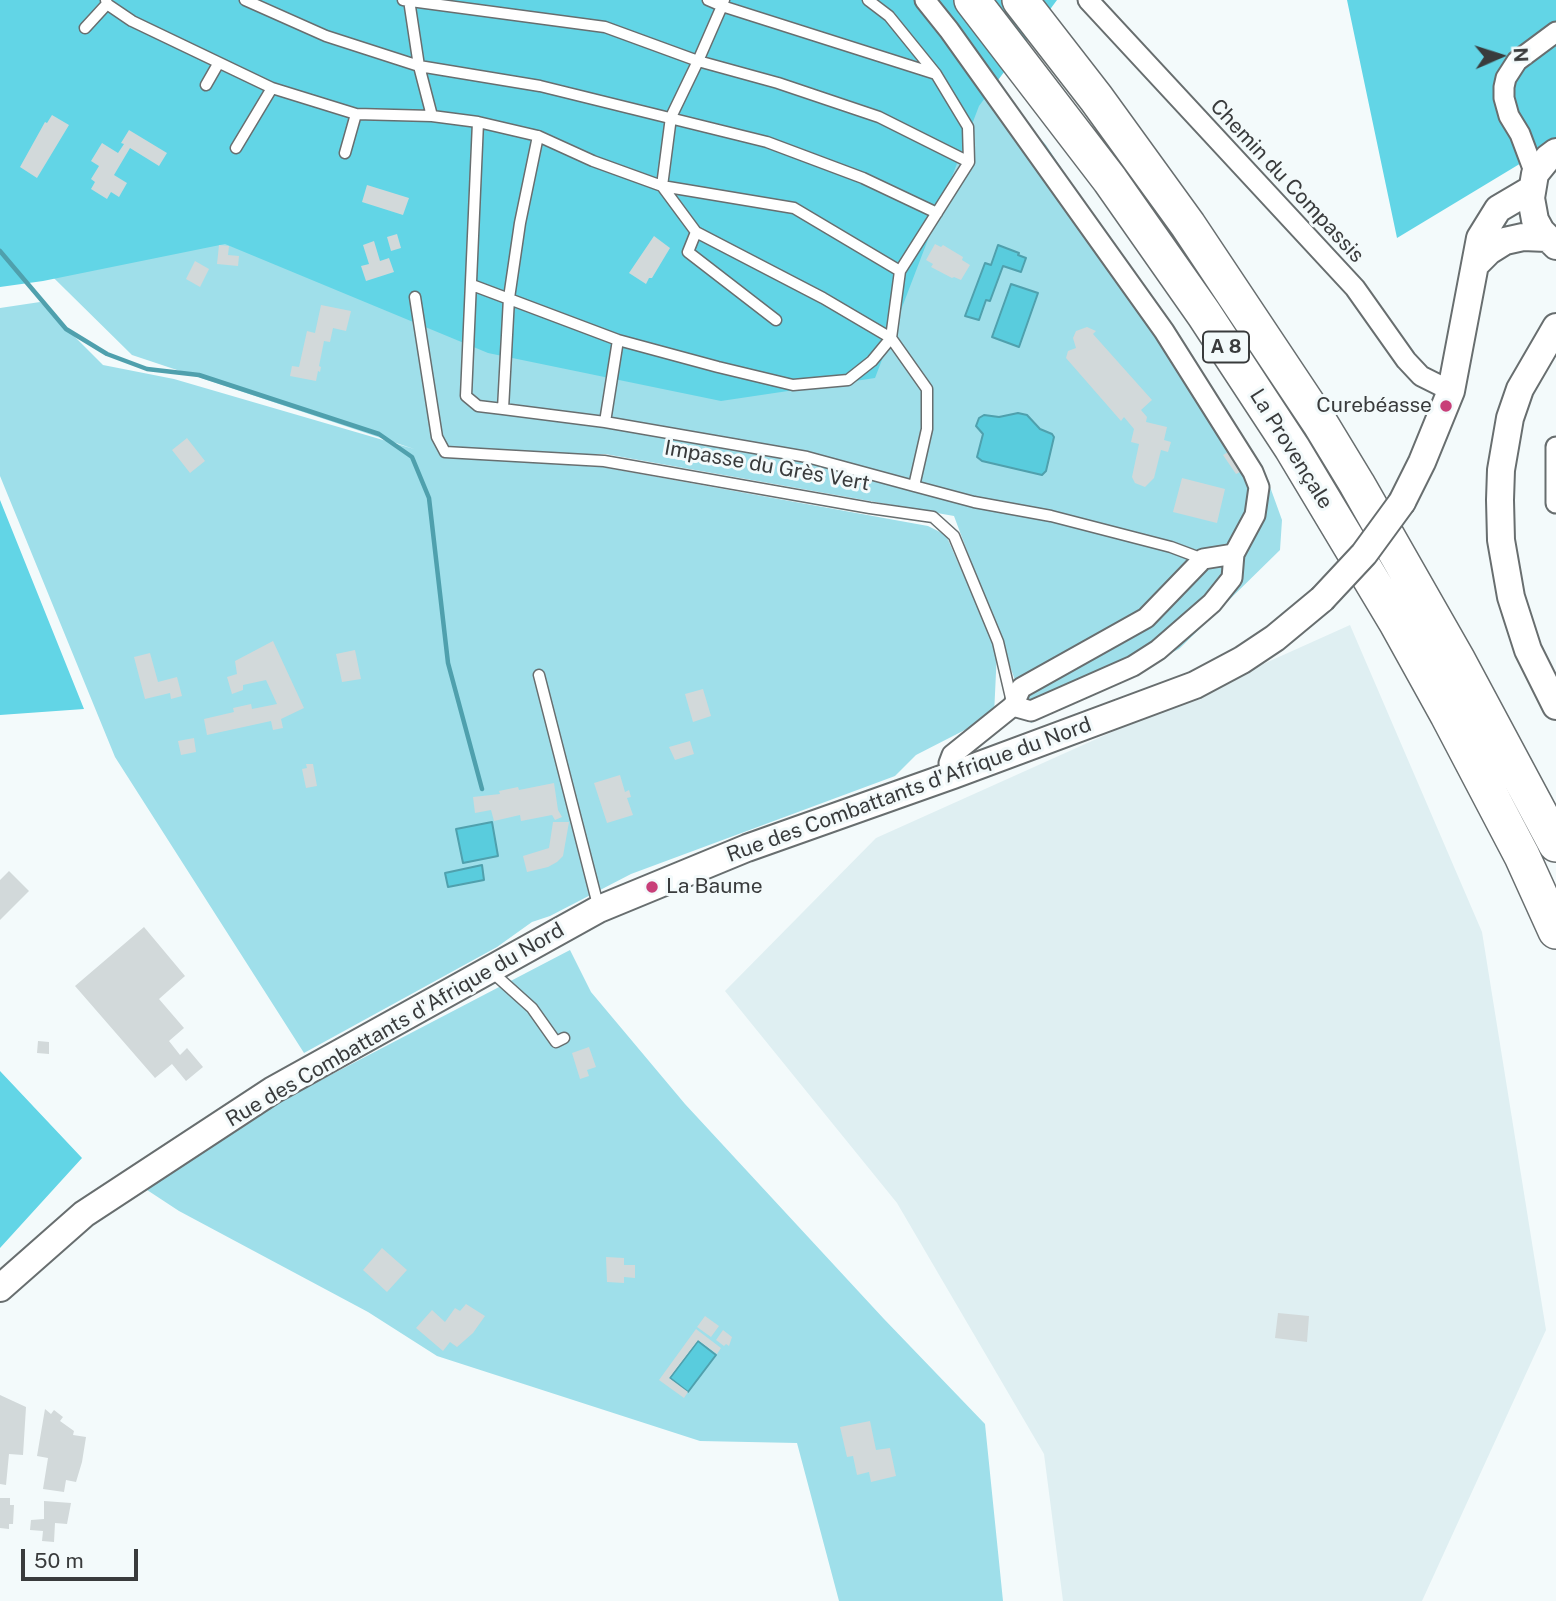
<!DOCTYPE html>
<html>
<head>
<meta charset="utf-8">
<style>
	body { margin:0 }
	#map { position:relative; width:1556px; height:1601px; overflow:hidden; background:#f3fafb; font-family:"Public Sans",sans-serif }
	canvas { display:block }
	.north { position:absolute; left:1465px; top:21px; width:70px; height:70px; -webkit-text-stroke:5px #f3fafb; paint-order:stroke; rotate:87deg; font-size:19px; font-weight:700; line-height:28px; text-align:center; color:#393b3c }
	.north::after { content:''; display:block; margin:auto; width:24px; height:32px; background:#393b3c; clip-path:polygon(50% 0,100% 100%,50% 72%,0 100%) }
	.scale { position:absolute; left:21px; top:1549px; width:117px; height:32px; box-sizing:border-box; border:4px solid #393b3c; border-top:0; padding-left:9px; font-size:21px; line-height:24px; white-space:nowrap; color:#393b3c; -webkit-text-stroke:5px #f3fafb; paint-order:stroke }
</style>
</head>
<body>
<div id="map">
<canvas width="1556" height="1601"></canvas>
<div class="north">N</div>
<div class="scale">50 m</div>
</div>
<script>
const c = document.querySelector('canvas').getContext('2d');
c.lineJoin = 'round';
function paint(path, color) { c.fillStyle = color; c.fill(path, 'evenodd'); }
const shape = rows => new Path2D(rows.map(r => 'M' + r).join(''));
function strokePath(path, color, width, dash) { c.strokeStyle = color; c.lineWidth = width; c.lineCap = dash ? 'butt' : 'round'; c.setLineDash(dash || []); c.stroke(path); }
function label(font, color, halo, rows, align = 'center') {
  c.font = font + ' "Public Sans",sans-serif'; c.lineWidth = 6; c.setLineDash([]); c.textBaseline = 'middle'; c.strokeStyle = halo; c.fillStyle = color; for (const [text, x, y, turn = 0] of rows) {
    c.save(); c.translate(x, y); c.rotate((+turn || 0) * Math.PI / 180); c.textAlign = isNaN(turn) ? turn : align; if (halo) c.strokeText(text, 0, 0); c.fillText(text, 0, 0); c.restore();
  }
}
paint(shape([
	[1350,625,1482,932,1546,1330,1422,1601,1063,1601,1044,1454,897,1203,725,991,876,838]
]), '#dfeff2');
paint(shape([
	[0,0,919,0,1046,145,1269,484,1282,520,1280,550,1179,649,1031,723,954,516,605,454,454,458,602,467,928,526,946,535,997,651,994,715,916,755,895,776,631,874,550,916,532,922,497,947,304,1053,115,757,0,476,0,308,40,302,103,365,174,379,414,449,132,355,0,225],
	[570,950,591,992,685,1104,884,1319,985,1424,1003,1601,839,1601,797,1443,700,1441,437,1356,368,1312,179,1211,144,1188,248,1118]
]), '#9fdfea');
paint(shape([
	[0,0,1057,0,979,106,875,378,721,401,488,353,225,244,43,281,0,287],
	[1347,0,1556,0,1556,142,1397,238],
	[0,500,84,709,0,715],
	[0,1071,82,1158,0,1248]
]), '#62d5e6');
const water = shape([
	[998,245,1019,253,1018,255,1026,258,1021,272,1003,266,990,301,986,300,979,320,965,316,985,263,991,265,998,245],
	[1011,284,1038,293,1019,347,992,337,1011,284],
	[1018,413,1027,415,1040,429,1052,434,1054,437,1046,471,1042,475,982,461,977,457,983,434,976,426,979,418,984,415,999,417,1018,413],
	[492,822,498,856,463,863,456,829,492,822],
	[482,865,484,880,448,887,445,873,482,865],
	[698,1341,716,1355,688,1392,670,1378,698,1341]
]);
paint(water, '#59ccdd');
strokePath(water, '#4fa0ad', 2);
strokePath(shape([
	[0,251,66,329,107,354,147,369,199,375,379,434,412,457,429,498,448,663,482,789]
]), '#4fa0ad', 4.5);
paint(shape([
	[52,115,69,125,37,178,20,167,45,122,47,123],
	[129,130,167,153,159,166,130,148,114,175,127,183,119,197,111,192,107,199,91,189,95,182,91,179,99,166,91,161,102,143,118,153,124,144,121,143],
	[367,185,409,198,403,215,362,202],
	[397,234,401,248,391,251,387,237],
	[654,236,670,248,652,278,649,278,646,284,629,273],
	[374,241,380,261,389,258,394,272,366,281,361,266,369,264,363,245],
	[935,244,941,247,943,245,963,257,962,260,970,265,961,280,954,277,952,278,931,267,933,264,926,260],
	[219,245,229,246,228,255,239,256,238,266,217,264],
	[195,261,209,269,200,287,186,279],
	[321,305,351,311,346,331,333,328,330,342,324,341,319,366,321,367,320,372,318,371,316,381,290,376,292,366,299,367,307,331,315,333],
	[1087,327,1096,331,1093,334,1152,400,1141,410,1147,417,1146,422,1167,427,1164,440,1171,442,1168,452,1161,450,1154,478,1145,487,1135,483,1132,477,1139,444,1131,442,1134,429,1124,417,1121,421,1066,358,1068,351,1076,348,1073,338,1076,331],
	[187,438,205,461,190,473,172,450],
	[1230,451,1242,471,1236,474,1223,455],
	[1182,478,1225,489,1217,523,1173,512],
	[273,641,304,708,281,719,283,728,273,730,271,721,207,735,204,719,234,712,233,708,251,704,252,709,277,704,266,680,243,685,243,690,232,694,227,677,237,674,235,661],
	[355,650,361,679,342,682,336,654],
	[150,653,158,682,177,677,182,696,171,699,170,693,145,699,134,657],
	[703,689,711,716,693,722,685,694],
	[194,738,196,752,181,755,178,741],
	[690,741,694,754,675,760,669,747],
	[306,764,313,764,317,786,306,788,302,769,307,768],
	[620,775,625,792,629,790,631,797,627,798,633,815,607,823,594,783],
	[554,783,558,810,562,817,555,820,552,815,521,821,520,815,494,821,491,810,475,813,473,797,500,794,499,791,518,787,519,790],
	[553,822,569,822,563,856,557,862,548,867,527,872,523,856,549,848],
	[9,871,29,891,0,920,0,880],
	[144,927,185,976,159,999,184,1028,169,1041,180,1055,187,1048,203,1067,186,1081,172,1064,155,1078,75,986],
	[38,1041,49,1042,49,1054,37,1053],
	[589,1047,596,1067,587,1070,589,1076,580,1079,572,1053],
	[382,1248,407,1270,387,1292,363,1270],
	[606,1257,624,1258,624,1265,635,1265,635,1278,624,1277,624,1283,607,1282],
	[466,1304,485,1316,473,1333,457,1347,450,1342,443,1351,416,1328,432,1310,445,1322,455,1308,460,1311],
	[1278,1313,1309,1316,1307,1342,1275,1338],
	[705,1316,719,1326,711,1337,697,1327],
	[696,1329,721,1348,717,1354,698,1340,669,1378,688,1392,684,1398,659,1380],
	[723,1330,732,1337,729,1346,726,1344,724,1346,716,1340],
	[0,1395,26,1407,23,1455,9,1454,6,1485,0,1484],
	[45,1409,51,1414,54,1410,63,1417,60,1421,74,1431,73,1435,86,1437,82,1462,76,1482,66,1480,64,1492,43,1489,48,1458,37,1456],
	[870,1421,876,1450,890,1448,896,1476,871,1482,869,1472,857,1475,853,1456,847,1457,840,1427],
	[0,1498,10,1498,10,1505,14,1505,13,1524,9,1524,9,1529,0,1528],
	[44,1501,71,1503,67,1524,55,1523,54,1542,42,1541,43,1531,30,1530,31,1520,44,1519]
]), '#d2d9da');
const service = shape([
	[106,0,107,4,132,21,272,88,356,114,432,116],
	[245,0,326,36,419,66,540,86,767,142,863,178,937,213],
	[403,0,605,27,698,61,722,6,936,74],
	[409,0,419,66,432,116,478,122,538,136,593,161,662,186,696,232,823,298,891,338,927,389,927,429,914,486,974,502,1051,516,1171,547,1203,559],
	[708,0,722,6,724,0],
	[868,0,889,16,936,74,968,127,969,162],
	[85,28,107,4],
	[206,85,218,64],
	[478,122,466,396,478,406,503,409,509,298,520,223,538,136],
	[236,148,272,88],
	[345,153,356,114],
	[696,232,688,252,776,320],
	[472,285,618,340,718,367,793,385,848,380,872,361,891,338,900,271,969,162,879,117,778,83,698,61,671,117,662,186,794,208,900,271],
	[415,297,437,437,445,452,604,461,870,508,933,517,954,536,998,642,1012,702],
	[503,409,605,422,807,457,914,486],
	[605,422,618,340],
	[539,675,599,909],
	[492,972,532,1008,556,1042,564,1038]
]);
const minor = shape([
	[925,0,949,30,1164,331,1253,472,1259,487,1255,515,1234,554,1232,578,1212,603,1158,650,1133,666,1031,711,1013,706],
	[1088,0,1355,288,1406,360,1421,376,1451,391],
	[1535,174,1520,134,1509,116,1504,98,1504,87,1506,78,1517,61,1556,32],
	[1556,447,1556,503],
	[953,775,949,763,952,755,1013,706,1021,688,1146,618,1203,559,1234,554]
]);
const secondary = shape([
	[1556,152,1548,158,1535,174,1531,198,1535,220,1541,231,1556,246],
	[1475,265,1489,251,1505,241,1523,237,1547,238],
	[1556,327,1520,389,1510,418,1501,470,1500,500,1501,540,1511,597,1528,650,1556,706],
	[1402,502,1422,462,1451,391,1480,238,1498,209,1532,189],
	[0,1288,84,1214,273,1090,599,909,747,848,953,775,1195,685,1242,660,1275,638,1322,599]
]);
const motorway = shape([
	[972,0,1110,180,1204,314,1292,448,1397,623,1448,715,1522,856,1556,931],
	[1020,0,1096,98,1188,225,1320,423,1357,484,1458,661,1556,844]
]);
strokePath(service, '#686e6f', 13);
strokePath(minor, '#686e6f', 23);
strokePath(secondary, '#686e6f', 30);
strokePath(motorway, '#686e6f', 38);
strokePath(service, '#fff', 10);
strokePath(minor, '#fff', 19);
strokePath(secondary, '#fff', 26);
strokePath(motorway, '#fff', 35);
const secondaryBridge = shape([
	[1322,599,1364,554,1402,502]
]);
strokePath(secondaryBridge, '#686e6f', 30, []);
strokePath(secondaryBridge, '#fff', 26);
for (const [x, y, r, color] of [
	[1446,406,7,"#c83f79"],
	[652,887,7,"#c83f79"]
]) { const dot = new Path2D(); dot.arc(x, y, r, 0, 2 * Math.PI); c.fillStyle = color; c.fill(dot); strokePath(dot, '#f3fafb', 2.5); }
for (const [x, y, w] of [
	[1226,347,46]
]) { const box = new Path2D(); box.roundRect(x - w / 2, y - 15.5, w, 31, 5); c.fillStyle = '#f3fafb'; c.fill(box); strokePath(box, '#393b3c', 2); }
label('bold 19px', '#393b3c', null, [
	["A 8",1226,347]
]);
label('21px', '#393b3c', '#f3fafb', [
	["Chemin du Compassis",1287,181,47],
	["La Provençale",1291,449,58],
	["Impasse du Grès Vert",767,466,10],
	["Rue des Combattants d'Afrique du Nord",909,790,-20],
	["Rue des Combattants d'Afrique du Nord",395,1025,-30]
]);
label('21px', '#393b3c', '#f3fafb', [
	["Curebéasse",1432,406],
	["La Baume",666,887,"left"]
], 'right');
</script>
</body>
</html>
